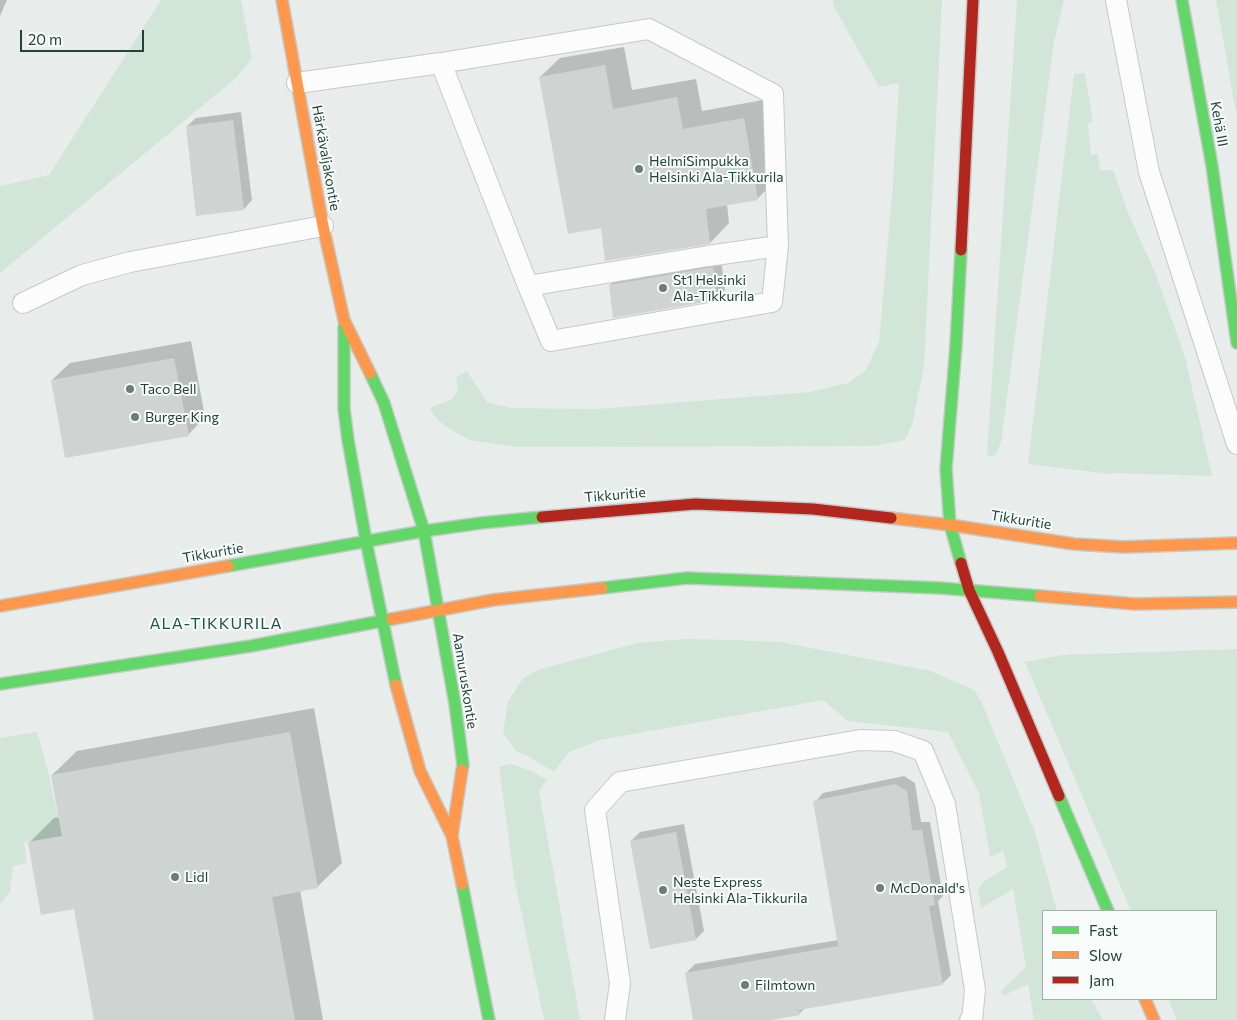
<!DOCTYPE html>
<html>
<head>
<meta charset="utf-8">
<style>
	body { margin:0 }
	#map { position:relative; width:1237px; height:1020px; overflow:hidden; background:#e8edeb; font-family:Commissioner,sans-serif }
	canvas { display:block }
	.legend { position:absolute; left:1042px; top:910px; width:175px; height:90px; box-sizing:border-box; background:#f7fbf9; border:1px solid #a3b1ad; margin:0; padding:6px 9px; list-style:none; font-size:15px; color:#24423a }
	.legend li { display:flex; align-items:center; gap:10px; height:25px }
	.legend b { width:25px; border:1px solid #a3b1ad }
	.scale { position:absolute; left:20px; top:30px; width:124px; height:22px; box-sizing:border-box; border:2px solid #24423a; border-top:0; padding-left:6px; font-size:15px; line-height:18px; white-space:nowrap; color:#24423a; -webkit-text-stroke:4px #f7fbf9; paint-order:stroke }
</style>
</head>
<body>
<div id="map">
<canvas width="1237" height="1020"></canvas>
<ul class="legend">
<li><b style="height:6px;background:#63d668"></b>Fast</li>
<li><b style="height:6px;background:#ff974d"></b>Slow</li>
<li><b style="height:6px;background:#b3261e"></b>Jam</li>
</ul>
<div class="scale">20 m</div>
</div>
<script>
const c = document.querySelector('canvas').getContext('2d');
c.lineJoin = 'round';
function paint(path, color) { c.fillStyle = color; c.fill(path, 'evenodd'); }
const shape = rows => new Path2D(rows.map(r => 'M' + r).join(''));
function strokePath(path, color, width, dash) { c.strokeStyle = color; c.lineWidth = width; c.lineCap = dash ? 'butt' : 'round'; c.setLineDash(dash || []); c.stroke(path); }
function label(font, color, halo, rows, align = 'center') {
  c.font = font + ' Commissioner,sans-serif'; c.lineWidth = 4; c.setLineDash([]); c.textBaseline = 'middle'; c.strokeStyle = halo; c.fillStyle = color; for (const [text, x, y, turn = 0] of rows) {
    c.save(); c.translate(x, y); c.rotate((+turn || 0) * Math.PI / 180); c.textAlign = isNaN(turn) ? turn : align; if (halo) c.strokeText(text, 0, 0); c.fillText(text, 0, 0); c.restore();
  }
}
paint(shape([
	[161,0,241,0,252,59,236,78,0,273,0,186,49,175],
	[833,0,942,0,924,367,912,425,905,440,874,446,517,447,469,440,444,425,434,416,430,408,452,399,458,389,456,377,467,371,487,402,511,408,597,409,810,392,848,383,866,370,879,342,892,194,899,83,879,87,834,7],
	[1017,0,1064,0,1054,42,1001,443,996,454,992,457,987,455],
	[1216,0,1237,0,1237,118],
	[1085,73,1093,122,1088,124,1091,155,1098,154,1100,170,1113,170,1129,215,1155,272,1185,357,1212,476,1114,473,1109,474,1028,464,1074,74],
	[685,639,734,640,780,642,931,671,974,690,981,701,1035,832,1057,911,1043,911,1043,999,1091,999,1103,1020,1034,1020,1028,984,1003,996,1001,991,1026,967,1013,889,981,908,978,889,983,882,1007,867,1003,851,990,857,979,793,948,732,848,721,823,700,600,740,569,752,554,772,526,755,516,751,503,733,508,702,523,678,541,669,637,643],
	[1237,649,1237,1020,1177,1020,1168,999,1216,999,1216,911,1131,911,1025,662,1062,655],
	[37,732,48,771,62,836,24,842,27,863,13,866,10,892,0,904,0,738],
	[511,764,532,771,547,780,539,791,580,1020,544,1020,514,878,499,767]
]), '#d1e6d8');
paint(shape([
	[0,0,7,0,0,16],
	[624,47,632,90,696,79,702,111,763,100,777,179,758,198,727,204,729,223,710,243,602,226,540,77,560,58],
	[241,112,252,200,244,209,197,215,187,126,196,118],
	[721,259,725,290,716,298,610,285,619,276],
	[191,341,205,417,188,435,52,380,70,363],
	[314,708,342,863,317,887,300,890,323,1020,95,1020,75,907,29,843,54,818,60,817,52,775,77,751],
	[904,776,915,783,921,822,930,822,943,896,938,901,951,975,942,984,805,1008,799,1014,763,1020,695,1020,686,973,695,964,838,940,815,802,823,793],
	[684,824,704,931,696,939,631,841,640,832]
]), '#0003');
paint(shape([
	[605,65,613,109,677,97,683,129,744,118,758,200,706,209,710,244,605,261,601,228,568,234,539,77],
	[233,120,244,210,196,216,186,126],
	[713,267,717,300,613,318,609,285],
	[174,358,189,436,65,458,51,380],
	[290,732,318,888,272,897,295,1020,94,1020,74,909,41,915,32,866,28,842,62,836,51,775],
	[895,784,907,791,912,830,922,830,935,905,929,906,943,985,799,1010,800,1015,771,1020,693,1020,685,973,838,946,813,801],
	[676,832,696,940,650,949,630,841]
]), '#cfd4d2');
const lane = shape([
	[1116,0,1149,172,1237,444],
	[297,83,441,63,649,29,773,94,778,246,772,302,551,341,528,286,441,63],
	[528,286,708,256,778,246],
	[23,303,82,275,130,262,323,226],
	[615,1020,620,983,595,810,620,782,860,740,894,741,923,751,945,804,975,990,972,1020,970,1020]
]);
const fast = shape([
	[1182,0,1212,166,1237,343],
	[961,250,956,345,946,469,950,525,961,563],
	[344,327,344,409,348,440,366,541,396,685],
	[370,373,384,403,424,531,455,704,463,765,462,770],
	[228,566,424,531,481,523,542,517],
	[602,588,687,578,940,588,1040,596],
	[0,684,251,646,392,619],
	[1059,796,1108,911],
	[462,884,489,1020]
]);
const slow = shape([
	[282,0,323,226,344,320,370,373],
	[891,518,950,525,1074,544,1124,547,1237,543],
	[1040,596,1135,604,1237,602],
	[0,606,228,566],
	[392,619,493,600,602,588],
	[396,685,420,771,452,836,462,884],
	[452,836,462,770],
	[1145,999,1154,1020]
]);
const jam = shape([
	[961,250,973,0],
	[542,517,695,504,813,509,891,518],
	[961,563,969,590,998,652,1059,796]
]);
strokePath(lane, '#c5cac8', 22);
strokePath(fast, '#c3cbc8', 14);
strokePath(slow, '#c3cbc8', 14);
strokePath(jam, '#c3cbc8', 14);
strokePath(lane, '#fcfcfc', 20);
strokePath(fast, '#63d668', 11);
strokePath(slow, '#ff974d', 11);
strokePath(jam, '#b3261e', 11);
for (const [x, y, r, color] of [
	[639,169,5,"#697e78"],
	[663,288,5,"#697e78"],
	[130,389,5,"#697e78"],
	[135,417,5,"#697e78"],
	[175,877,5,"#697e78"],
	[880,888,5,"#697e78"],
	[663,890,5,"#697e78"],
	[745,985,5,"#697e78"]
]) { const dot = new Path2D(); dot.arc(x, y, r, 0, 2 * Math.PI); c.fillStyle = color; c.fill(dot); strokePath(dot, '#f7fbf9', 2); }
label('14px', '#24423a', '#f7fbf9', [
	["Kehä III",1219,124,80],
	["Härkävaljakontie",326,158,80],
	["Tikkuritie",615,495,-5],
	["Tikkuritie",1021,520,9],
	["Tikkuritie",213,553,-10],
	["Aamuruskontie",465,681,81]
]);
label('14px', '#24423a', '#f7fbf9', [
	["HelmiSimpukka",649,161],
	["Helsinki Ala-Tikkurila",649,177],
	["St1 Helsinki",673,280],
	["Ala-Tikkurila",673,296],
	["Taco Bell",140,389],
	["Burger King",145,417],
	["Lidl",185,877],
	["Neste Express",673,882],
	["Helsinki Ala-Tikkurila",673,898],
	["McDonald's",890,888],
	["Filmtown",755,985]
], 'left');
c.letterSpacing = '1px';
label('16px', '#1f5548', '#f7fbf9', [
	["ALA-TIKKURILA",216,624]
]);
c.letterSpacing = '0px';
</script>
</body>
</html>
